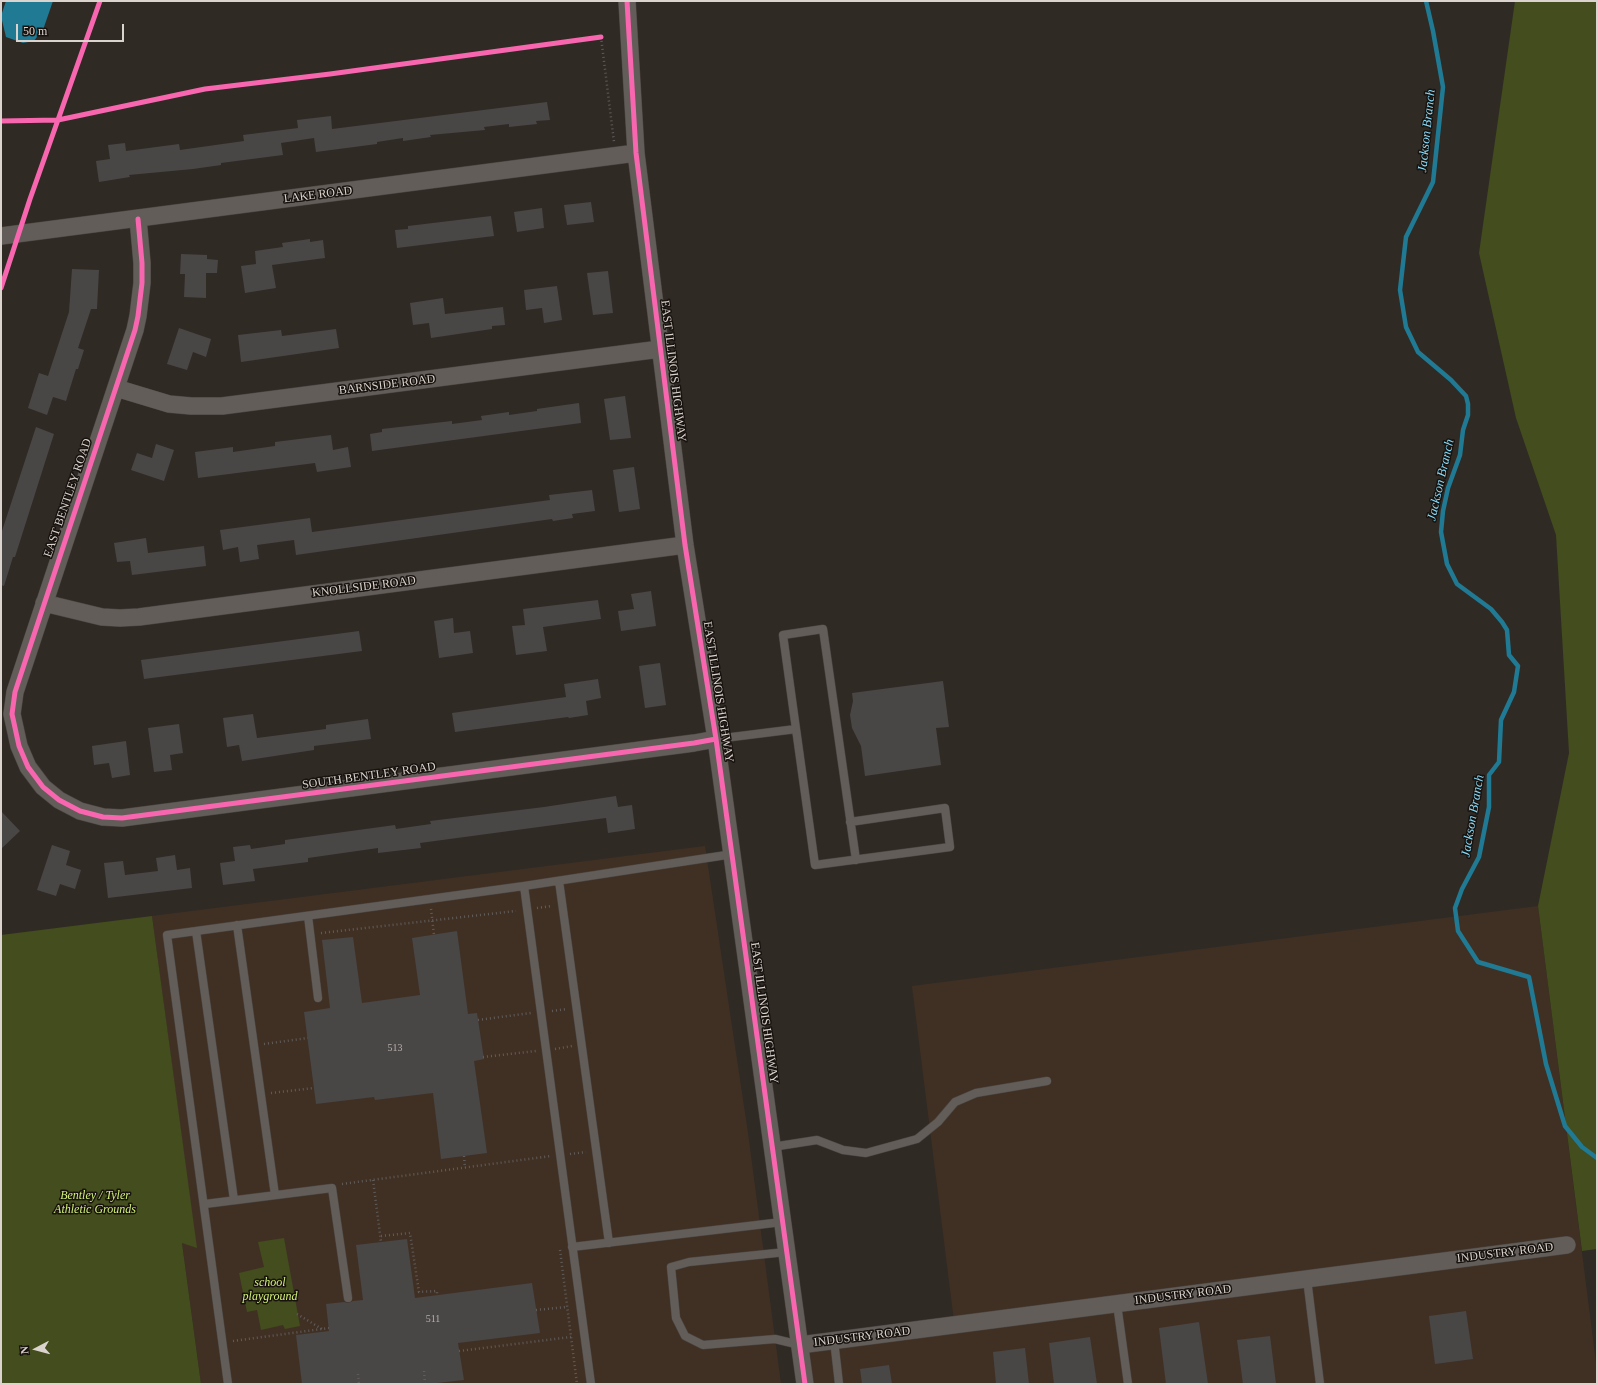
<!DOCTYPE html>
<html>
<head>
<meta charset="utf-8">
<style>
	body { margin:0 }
	#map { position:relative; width:1598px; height:1385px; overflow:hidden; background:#302a25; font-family:Georgia,serif }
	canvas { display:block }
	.frame { position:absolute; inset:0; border:2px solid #dbd3cd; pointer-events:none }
	.north { position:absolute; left:16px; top:1329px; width:40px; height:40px; -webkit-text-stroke:3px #18130f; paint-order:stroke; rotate:264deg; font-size:11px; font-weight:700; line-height:16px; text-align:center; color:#dbd3cd }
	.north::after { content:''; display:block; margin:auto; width:14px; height:18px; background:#dbd3cd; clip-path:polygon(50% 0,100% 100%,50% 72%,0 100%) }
	.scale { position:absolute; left:16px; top:24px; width:108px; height:18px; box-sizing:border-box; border:2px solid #dbd3cd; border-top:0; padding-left:5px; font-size:12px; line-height:14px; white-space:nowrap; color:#dbd3cd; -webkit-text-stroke:3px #18130f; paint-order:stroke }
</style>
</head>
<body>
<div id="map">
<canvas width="1598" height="1385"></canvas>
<div class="frame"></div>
<div class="north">N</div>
<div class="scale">50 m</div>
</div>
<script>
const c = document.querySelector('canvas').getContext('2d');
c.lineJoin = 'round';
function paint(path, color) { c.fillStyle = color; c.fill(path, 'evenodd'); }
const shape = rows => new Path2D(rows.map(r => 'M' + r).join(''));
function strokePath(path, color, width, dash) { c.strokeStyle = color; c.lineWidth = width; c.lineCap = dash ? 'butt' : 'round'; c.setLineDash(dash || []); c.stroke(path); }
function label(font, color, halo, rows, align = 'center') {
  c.font = font + ' Georgia,serif'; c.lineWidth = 3; c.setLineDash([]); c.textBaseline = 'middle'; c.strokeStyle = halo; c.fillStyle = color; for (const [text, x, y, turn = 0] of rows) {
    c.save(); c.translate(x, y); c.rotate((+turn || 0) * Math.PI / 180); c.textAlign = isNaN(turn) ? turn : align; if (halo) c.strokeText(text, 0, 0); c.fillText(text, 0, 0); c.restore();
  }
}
paint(shape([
	[705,846,748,1133,781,1384,201,1384,182,1242,196,1247,152,916],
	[1538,906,1597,1371,1597,1384,811,1384,806,1349,955,1329,912,986]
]), '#403024');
paint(shape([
	[1515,1,1597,1,1597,1249,1582,1251,1538,906,1569,753,1556,535,1516,418,1479,253],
	[152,916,197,1248,182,1243,201,1384,1,1384,1,935],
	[284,1238,300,1326,285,1329,283,1325,261,1330,257,1310,247,1312,239,1273,264,1267,258,1242]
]), '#434d1d');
paint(shape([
	[6,1,53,1,44,27,34,41,23,43,6,37,1,16]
]), '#207a94');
strokePath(shape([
	[1426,1,1433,31,1443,87,1433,182,1406,237,1400,290,1406,327,1418,352,1451,380,1466,396,1468,404,1468,415,1463,430,1460,455,1448,488,1443,511,1441,532,1447,564,1457,584,1491,609,1502,622,1507,630,1509,655,1518,666,1514,692,1501,720,1499,762,1489,775,1489,807,1479,857,1462,889,1455,908,1458,931,1478,962,1529,977,1546,1064,1565,1126,1582,1147,1597,1158]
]), '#207a94', 4.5);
paint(shape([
	[547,102,550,120,536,121,537,124,509,127,509,124,484,127,485,130,430,135,431,137,403,141,403,138,377,142,377,144,316,152,314,138,281,143,283,155,221,163,221,165,193,169,129,175,130,177,99,182,96,161,110,159,108,145,125,143,126,151,179,144,180,150,244,141,243,135,298,128,297,120,331,116,332,129],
	[591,202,594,222,567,225,564,205],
	[542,208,544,228,517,232,514,212],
	[491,216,494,236,397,248,395,230,408,229,408,226],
	[310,239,310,242,323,240,325,258,272,265,276,288,245,293,241,266,256,264,255,251,283,247,282,243],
	[181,254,207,255,207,259,218,260,217,273,206,273,206,298,184,297,185,274,180,274],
	[72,269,99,270,97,309,91,309,78,348,84,350,78,369,76,369,66,401,53,397,47,415,28,408,39,373,48,376,69,312],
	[608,271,613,313,593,315,587,273],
	[557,286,562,320,544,323,542,308,526,310,524,290],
	[443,298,445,314,503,307,505,325,492,326,492,329,431,338,429,323,413,325,410,303],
	[179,328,211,339,206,357,193,352,187,370,167,364],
	[336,329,339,348,241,362,238,335,281,330,282,336],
	[625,396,631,438,610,440,604,399],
	[579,403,581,423,372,451,370,434,382,432,382,429,452,421,452,424,482,420,481,416,509,412,509,415,537,411,537,409],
	[36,427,54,434,15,557,13,557,4,586,1,585,1,534],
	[331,435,333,450,348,447,351,467,317,472,315,463,198,478,195,452,233,447,233,452,275,446,275,442],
	[156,444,174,450,164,481,131,470,137,453,152,458],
	[634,467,640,509,619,512,613,470],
	[592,490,595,511,572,514,573,518,553,521,552,519,296,555,294,540,257,545,259,559,240,562,238,547,223,550,220,530,310,518,312,532,550,500,549,495],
	[146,538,148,553,204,546,206,566,132,575,130,561,117,562,114,543],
	[651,591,656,626,621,631,618,611,634,609,631,594],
	[598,600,601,619,543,627,547,651,516,655,512,626,525,625,523,609],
	[453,618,454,633,470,631,473,653,439,658,434,621],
	[359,631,362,651,144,679,141,660],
	[660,663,666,705,645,708,639,666],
	[598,679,601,698,586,701,588,715,569,718,568,717,455,732,452,713,566,697,564,684],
	[943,681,949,727,936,728,941,765,865,776,861,746,852,728,850,715,853,701,852,693],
	[253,714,257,738,326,729,326,725,368,719,371,739,314,746,314,750,242,761,239,745,227,747,223,718],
	[179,724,183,753,170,755,172,770,154,772,148,728],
	[126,741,130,775,112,778,109,763,94,765,92,746],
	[616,796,618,807,632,805,635,829,608,833,606,818,420,843,421,848,378,853,378,848,308,858,308,862,253,869,255,881,223,885,220,863,235,861,233,847,250,845,251,849,285,844,285,840,395,825,396,829,431,824,430,821,544,807],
	[1,811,20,831,1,849],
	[52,845,70,851,66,865,81,870,75,889,60,884,56,896,37,890],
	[175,855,177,870,190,868,192,888,108,898,104,863,123,861,125,875,158,871,156,858],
	[457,931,468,1014,477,1013,484,1059,474,1061,487,1153,441,1159,433,1093,375,1100,374,1097,316,1104,304,1012,330,1008,322,940,353,937,362,1003,420,995,412,938],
	[407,1239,415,1298,532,1283,540,1333,458,1343,464,1380,428,1384,302,1384,296,1335,329,1331,326,1304,344,1302,348,1303,353,1301,363,1300,356,1245],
	[1466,1311,1473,1359,1435,1364,1429,1316],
	[1199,1322,1208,1384,1166,1384,1159,1328],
	[1270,1336,1276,1384,1243,1384,1237,1340],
	[1090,1337,1097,1384,1054,1384,1049,1343],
	[1025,1348,1029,1384,996,1384,993,1352],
	[889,1365,892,1384,862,1384,860,1369]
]), '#494646');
const service = shape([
	[796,729,783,635,823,629,856,860],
	[716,739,796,729,815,865,950,847,945,808,850,822],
	[559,881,609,1243],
	[524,886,591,1384],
	[308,916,318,998],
	[237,925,275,1195],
	[196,931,234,1200],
	[772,1147,817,1140,843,1150,866,1153,917,1139,938,1122,955,1102,976,1093,1047,1081],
	[205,1204,332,1188,348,1298],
	[572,1247,782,1222],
	[786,1252,689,1262,671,1267,676,1318,685,1336,703,1345,775,1339,800,1345],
	[1307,1279,1320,1384],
	[1117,1304,1128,1384],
	[834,1340,839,1384],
	[228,1384,167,935,524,886,733,854]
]);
const minor = shape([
	[627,1,636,153,685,545,716,739,805,1384],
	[138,219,142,263,142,283,138,316,135,330,15,692,12,714,19,746,28,767,43,787,59,800,80,811,103,817,122,818,694,743,716,739],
	[1,236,636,153],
	[116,388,169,404,191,406,222,406,660,349],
	[44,603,102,617,120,618,139,617,685,545],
	[800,1345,1567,1245]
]);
strokePath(service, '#4b4541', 9);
strokePath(minor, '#4b4541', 18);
strokePath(shape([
	[601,37,614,142],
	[537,908,552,906],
	[431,909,434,935],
	[321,933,516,911],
	[552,1011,567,1009],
	[478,1020,531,1013],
	[264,1044,308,1038],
	[555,1049,572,1046],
	[483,1057,536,1051],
	[271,1093,314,1088],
	[570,1154,586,1152],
	[464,1156,465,1168],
	[373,1180,381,1242],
	[342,1184,551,1156],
	[381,1236,410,1233,419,1292,437,1291,437,1295],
	[560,1250,577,1384],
	[536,1310,567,1307],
	[297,1314,322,1329],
	[233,1341,329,1328],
	[459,1351,571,1337],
	[424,1371,425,1384],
	[358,1374,359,1384]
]), '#605c59', 2.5, [1, 3]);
strokePath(service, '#625d59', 8);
strokePath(minor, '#625d59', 17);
strokePath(shape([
	[627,1,636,153,685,545,716,739,805,1384],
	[1,121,58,120,205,89,330,74,601,37],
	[138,219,142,263,142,283,138,316,135,330,15,692,12,714,19,746,28,767,43,787,59,800,80,811,103,817,122,818,694,743,716,739],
	[1,288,30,199,100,1]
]), '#f766af', 5);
label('10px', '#b6b0ab', null, [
	["513",395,1048],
	["511",433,1319]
]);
label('12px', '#dbd3cd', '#18130f', [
	["LAKE ROAD",318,195,-7],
	["EAST ILLINOIS HIGHWAY",673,371,83],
	["BARNSIDE ROAD",387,385,-7],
	["EAST BENTLEY ROAD",68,498,-71],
	["KNOLLSIDE ROAD",364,587,-7],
	["EAST ILLINOIS HIGHWAY",718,692,81],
	["SOUTH BENTLEY ROAD",369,776,-8],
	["EAST ILLINOIS HIGHWAY",764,1013,82],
	["INDUSTRY ROAD",1505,1253,-7],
	["INDUSTRY ROAD",1183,1295,-7],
	["INDUSTRY ROAD",862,1337,-7]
]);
label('italic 12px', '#d3f178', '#18130f', [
	["Bentley / Tyler",95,1196],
	["Athletic Grounds",95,1210],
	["school",270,1283],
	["playground",270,1297]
]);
label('italic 13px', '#87daf8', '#18130f', [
	["Jackson Branch",1427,131,-84],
	["Jackson Branch",1441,480,-77],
	["Jackson Branch",1473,816,-80]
]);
</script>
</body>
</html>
